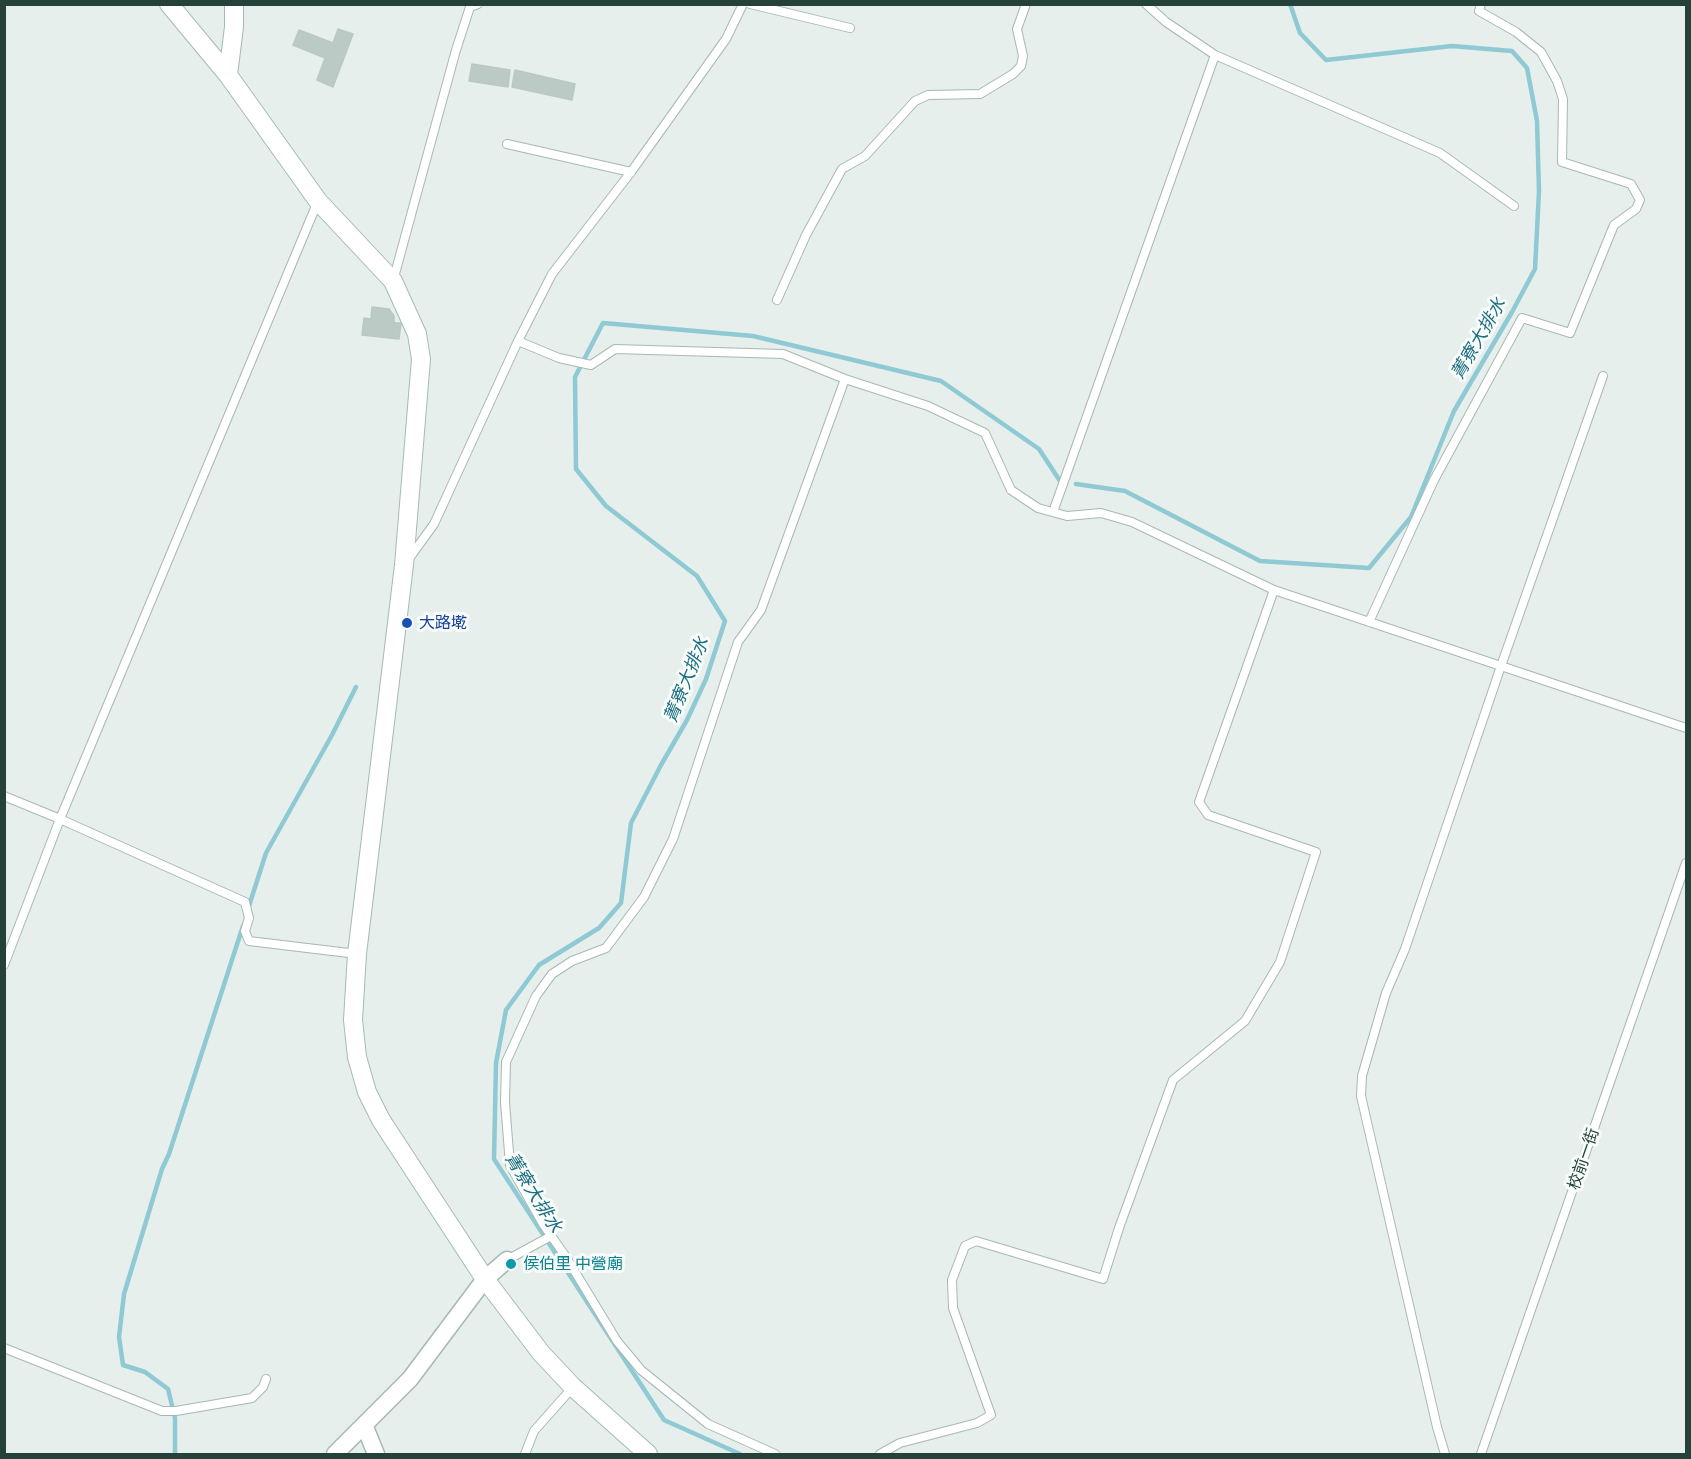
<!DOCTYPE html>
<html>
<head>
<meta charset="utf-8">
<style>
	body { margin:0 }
	#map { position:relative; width:1691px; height:1459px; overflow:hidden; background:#e6efeb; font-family:Rubik,sans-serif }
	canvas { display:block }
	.frame { position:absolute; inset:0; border:6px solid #24423a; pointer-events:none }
</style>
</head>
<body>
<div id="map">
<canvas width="1691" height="1459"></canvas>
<div class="frame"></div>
</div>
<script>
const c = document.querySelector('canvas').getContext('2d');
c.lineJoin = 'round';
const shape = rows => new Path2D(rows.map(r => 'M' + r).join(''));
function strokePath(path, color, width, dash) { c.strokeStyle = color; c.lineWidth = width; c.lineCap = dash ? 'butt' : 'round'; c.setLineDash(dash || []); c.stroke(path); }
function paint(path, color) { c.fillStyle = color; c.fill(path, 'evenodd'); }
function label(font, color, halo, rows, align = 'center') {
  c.font = font + ' Rubik,"Noto Sans TC",sans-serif'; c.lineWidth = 6; c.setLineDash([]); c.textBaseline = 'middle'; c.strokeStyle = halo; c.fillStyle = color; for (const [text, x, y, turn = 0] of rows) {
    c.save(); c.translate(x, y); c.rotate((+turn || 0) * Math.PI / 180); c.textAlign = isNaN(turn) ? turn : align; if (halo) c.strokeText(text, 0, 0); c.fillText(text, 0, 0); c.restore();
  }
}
strokePath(shape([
	[1076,484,1125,491,1260,561,1369,568,1411,517,1454,411,1512,312,1535,269,1539,191,1537,121,1527,68,1512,51,1452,46,1326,60,1300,33,1290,4],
	[248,909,266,853,332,735,356,687],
	[175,1454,175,1418,168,1389,145,1372,123,1365,119,1337,124,1294,162,1169,169,1154,243,926],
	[740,1454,664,1420,494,1159,496,1063,506,1010,539,965,599,928,621,903,631,823,661,765,687,720,706,679,725,621,697,576,606,506,576,469,575,377,603,323,753,336,941,381,1039,449,1060,481]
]), '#8ec9d4', 4.5);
const building = shape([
	[338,29,353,34,333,87,317,80,325,58,293,45,299,30,333,43,338,29],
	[472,64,510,70,508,87,469,81,472,64],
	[515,70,575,84,572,100,512,87,515,70],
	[372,307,389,309,394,316,394,323,401,323,399,339,362,335,364,318,371,319,372,307]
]);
paint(building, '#bbcac4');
strokePath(building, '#b8c9c2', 1.5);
const lane = shape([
	[750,4,850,28],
	[1146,4,1166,22,1215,55,1440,153,1514,206],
	[507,144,631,172],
	[393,281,456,50,470,7,478,4],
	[777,300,806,235,842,169,865,156,915,101,928,95,980,94,1013,74,1021,66,1023,56,1017,29,1026,4],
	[518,341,559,358,591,365,615,349,783,354,845,379,928,406,985,433,1011,490,1038,508,1067,516,1101,513,1132,522,1274,590,1686,728],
	[1053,512,1215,55],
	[408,560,434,524,518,341,552,274,631,172,726,39,743,4],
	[1369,622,1434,480,1522,318,1570,333,1614,225,1636,209,1640,200,1631,184,1562,162,1563,99,1557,81,1541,52,1516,32,1479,11,1481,4],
	[4,796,60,819,245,902,249,918,245,931,249,941,357,954],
	[4,965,60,819,318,201],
	[507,1260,551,1236],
	[4,1348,162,1411,176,1411,252,1398,263,1387,266,1379],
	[525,1454,534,1431,573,1387],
	[775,1454,708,1424,641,1370,617,1341,566,1257,543,1224,510,1165,505,1102,506,1062,536,996,552,974,572,961,606,948,644,897,673,839,738,642,761,610,845,379],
	[880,1454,900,1443,977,1423,991,1415,953,1308,952,1280,965,1246,976,1241,1103,1279,1119,1228,1173,1080,1245,1021,1280,962,1316,852,1208,815,1199,802,1274,590],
	[1445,1454,1437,1427,1361,1096,1362,1076,1386,993,1405,949,1501,666,1603,376],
	[1481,1454,1686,863]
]);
const street = shape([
	[365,1427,376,1454],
	[335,1454,410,1379,485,1279,507,1260]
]);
const secondary = shape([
	[169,4,228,75,318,201,393,281,417,334,421,359,404,565,357,954,353,1020,357,1057,367,1092,381,1120,485,1279,541,1353,573,1387,648,1454],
	[228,75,234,27,234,4]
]);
strokePath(lane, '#a8b8b2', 10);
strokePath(street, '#a8b8b2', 19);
strokePath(secondary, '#a4bbb3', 20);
strokePath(lane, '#fff', 8);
strokePath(street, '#fff', 16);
strokePath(secondary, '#fff', 18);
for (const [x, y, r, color] of [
	[407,623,6,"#1a4fb4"],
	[511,1264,6,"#0f9aa8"]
]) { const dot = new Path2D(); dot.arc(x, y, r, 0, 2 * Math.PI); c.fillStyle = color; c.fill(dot); strokePath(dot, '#f7fbf9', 2); }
label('16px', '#164399', '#f7fbf9', [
	["大路墘",419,623]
], 'left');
label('16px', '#24423a', '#f7fbf9', [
	["校前一街",1584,1159,-71]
]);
label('16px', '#0d838f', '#f7fbf9', [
	["侯伯里 中營廟",523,1264]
], 'left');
label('italic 18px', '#1c6f80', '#f7fbf9', [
	["菁寮大排水",1479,339,-60],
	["菁寮大排水",687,680,-68],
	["菁寮大排水",533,1193,58]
]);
</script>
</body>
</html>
